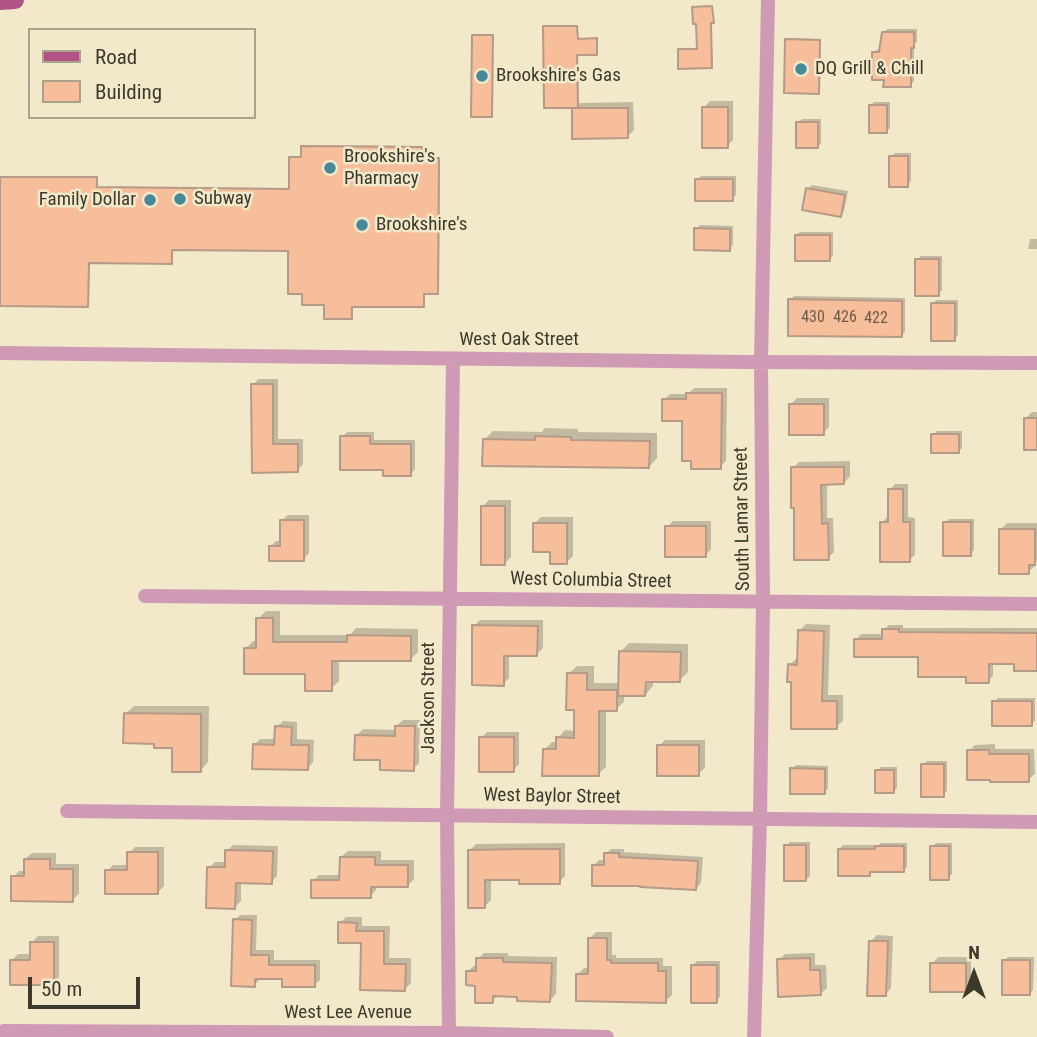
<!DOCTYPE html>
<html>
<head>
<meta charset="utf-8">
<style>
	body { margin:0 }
	#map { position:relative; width:1037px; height:1037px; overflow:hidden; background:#f2e9ca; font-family:"Roboto Condensed",sans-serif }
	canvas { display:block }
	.legend { position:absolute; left:28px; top:28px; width:228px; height:91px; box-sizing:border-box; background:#f2e9ca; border:2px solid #aaa38b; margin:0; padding:9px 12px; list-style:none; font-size:21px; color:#3d3a2d }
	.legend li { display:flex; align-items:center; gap:14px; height:35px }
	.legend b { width:35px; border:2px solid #aaa38b }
	.north { position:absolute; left:939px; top:939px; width:70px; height:70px; -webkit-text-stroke:5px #f2e9ca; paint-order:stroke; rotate:0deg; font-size:19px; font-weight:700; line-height:28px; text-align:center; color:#3d3a2d }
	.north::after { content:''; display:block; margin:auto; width:24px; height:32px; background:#3d3a2d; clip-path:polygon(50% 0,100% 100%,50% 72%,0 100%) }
	.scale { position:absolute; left:28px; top:977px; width:112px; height:32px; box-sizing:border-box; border:4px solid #3d3a2d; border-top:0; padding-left:9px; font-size:21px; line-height:24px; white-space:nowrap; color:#3d3a2d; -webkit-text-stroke:5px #f2e9ca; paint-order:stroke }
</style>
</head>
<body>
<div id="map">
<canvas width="1037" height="1037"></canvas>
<ul class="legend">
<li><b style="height:9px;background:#b15387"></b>Road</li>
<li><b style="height:19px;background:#f6be9a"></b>Building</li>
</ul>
<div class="north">N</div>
<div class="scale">50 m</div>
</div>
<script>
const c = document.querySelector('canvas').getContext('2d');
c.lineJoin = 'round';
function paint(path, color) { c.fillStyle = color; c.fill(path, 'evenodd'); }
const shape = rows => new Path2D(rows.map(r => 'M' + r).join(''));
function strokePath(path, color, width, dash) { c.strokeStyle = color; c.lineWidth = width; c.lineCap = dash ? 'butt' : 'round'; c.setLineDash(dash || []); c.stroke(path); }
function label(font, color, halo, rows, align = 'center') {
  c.font = font + ' "Roboto Condensed",sans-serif'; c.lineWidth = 5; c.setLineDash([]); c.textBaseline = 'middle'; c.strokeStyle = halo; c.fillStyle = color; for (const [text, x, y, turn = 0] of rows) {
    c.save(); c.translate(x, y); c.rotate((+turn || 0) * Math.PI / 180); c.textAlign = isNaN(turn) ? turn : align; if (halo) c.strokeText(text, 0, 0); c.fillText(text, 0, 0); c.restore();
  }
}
paint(shape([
	[713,6,714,20,711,22,713,65,711,66,679,50,681,49,699,48,698,22,693,8,695,7],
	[546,25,578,25,578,38,597,38,598,51,596,53,578,53,579,103,633,102,634,130,627,137,574,109,544,27],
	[887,29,917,29,917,42,914,44,914,81,910,85,885,79,874,52,878,49,882,49,883,33],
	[475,34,493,34,493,114,491,115,474,35],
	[789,38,821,39,820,91,818,92,787,40],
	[710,101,733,101,733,140,727,146,704,107],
	[874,102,890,102,890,128,886,132,870,106],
	[802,119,821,119,821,143,818,147,798,123],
	[304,145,422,146,422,158,440,158,439,291,438,293,425,293,424,304,423,305,353,305,353,316,351,318,326,303,290,250,173,248,173,261,171,262,90,261,89,304,88,305,0,304,0,176,98,177,98,187,291,188,291,158,293,156,303,156,303,147],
	[895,153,911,153,911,181,908,185,891,157],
	[701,176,736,176,736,195,732,199,697,180],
	[812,185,848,191,844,211,840,215,808,189],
	[700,225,733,226,733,245,729,249,696,229],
	[800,232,833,232,833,255,830,259,796,235],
	[1030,239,1037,239,1037,249,1028,249],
	[921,256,942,256,942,290,938,294,917,260],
	[794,296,905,298,905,332,901,336,790,300],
	[936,300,958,300,958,335,954,339,933,304],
	[258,379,278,379,278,439,303,439,303,464,298,470,253,471,253,385],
	[694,388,727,388,726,461,720,467,684,419,664,400,670,394,688,394],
	[797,398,829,398,829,427,823,433,791,404],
	[1032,412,1037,412,1037,448,1026,418],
	[545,428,578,429,578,432,657,433,657,458,649,467,485,439,493,431,542,432],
	[937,431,962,431,962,448,958,452,933,435],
	[347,432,374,432,374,440,415,440,415,469,410,475,384,468,342,437],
	[850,461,850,476,844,483,827,483,827,518,833,518,834,552,828,558,793,468,799,462],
	[895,484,908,484,908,517,915,518,915,555,909,560,882,523,887,517,890,517,890,490],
	[489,500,511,500,511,557,504,564,483,506],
	[288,515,309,515,309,553,303,560,270,547,276,541,281,541,281,521],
	[541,517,573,517,573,556,567,562,551,551,535,523],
	[949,519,974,519,974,550,970,554,945,523],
	[673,521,711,521,711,549,705,556,667,527],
	[1007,523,1037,523,1037,560,1035,563,1035,566,1028,572,1001,529],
	[266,611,280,611,280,635,350,635,356,628,418,629,418,652,410,660,339,659,339,681,331,689,307,672,245,649,253,641,258,641,258,619],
	[480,620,543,620,543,648,537,654,509,654,509,678,503,684,474,626],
	[806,624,830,625,828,695,843,695,843,721,836,727,789,665,796,659,799,659,799,631],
	[889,625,903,625,903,628,1037,628,1037,669,1015,662,993,662,993,676,988,681,968,675,920,656,856,640,861,634,883,634,883,630],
	[629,643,688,644,688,672,680,680,653,680,653,686,645,695,624,695,624,702,616,709,606,709,606,767,598,774,544,750,552,742,558,742,558,738,565,730,576,731,576,709,569,674,577,666,594,666,594,683,620,683,620,652],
	[998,698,1035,698,1035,721,1031,724,994,702],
	[134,706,209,706,208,762,200,771,174,747,156,742,125,714],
	[403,720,420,720,419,763,413,769,382,758,356,736,363,729,396,730,396,726],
	[283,721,297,722,297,739,314,740,313,762,307,769,254,745,260,739,276,739,277,727],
	[487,732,519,732,519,764,513,770,481,738],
	[665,740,705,740,705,768,698,774,659,746],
	[995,744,995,749,1034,749,1035,774,1028,780,969,751,975,745],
	[927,761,947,761,947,791,943,795,923,765],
	[796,765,828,766,828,789,824,792,792,769],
	[881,767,897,767,897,788,893,792,877,771],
	[790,842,810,842,810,876,806,880,786,846],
	[565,843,565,876,559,882,521,878,491,878,491,900,484,907,470,850,476,844],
	[881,843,907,843,907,867,903,871,873,871,870,874,839,849,843,845,879,845],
	[936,843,952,843,952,874,948,878,932,847],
	[233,845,278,846,277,876,271,882,241,881,241,901,235,907,209,868,215,862,227,862,227,851],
	[135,847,164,847,164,886,158,892,107,871,113,865,129,865,129,853],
	[611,849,624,849,624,852,703,857,701,883,696,889,594,865,599,860,605,860,605,854],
	[348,851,381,851,381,860,414,860,414,879,408,885,377,885,376,890,370,896,313,881,319,875,341,875,341,857],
	[32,853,56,853,56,864,79,864,79,894,72,900,13,877,19,871,25,871,25,859],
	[240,915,257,915,256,950,274,950,274,960,320,960,320,980,314,985,284,978,260,977,259,980,254,985,235,920],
	[346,917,362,917,362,926,390,926,389,958,411,958,411,983,405,989,362,941,340,923],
	[596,932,612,932,612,955,616,955,616,958,663,958,663,966,672,966,672,995,666,1001,578,974,584,968,590,968,590,938],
	[877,935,893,936,891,988,885,995,871,941],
	[38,936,59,936,59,977,53,983,12,960,18,954,32,954,32,942],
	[484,953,508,953,508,956,557,957,556,994,550,1000,519,995,498,995,492,1001,467,972,474,966,478,966,478,959],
	[815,953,815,965,826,965,827,988,820,994,779,960,785,954],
	[938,957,971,957,971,984,965,990,932,964],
	[1008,957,1034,957,1033,990,1030,994,1004,961],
	[697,961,720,961,720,997,716,1001,693,965]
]), '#0003');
const building = shape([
	[712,6,714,23,711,23,712,68,678,69,678,49,697,49,696,24,693,24,692,7,712,6],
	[543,26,577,26,578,39,597,38,597,55,577,55,578,108,544,108,543,26],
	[882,32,914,32,914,48,911,48,911,87,883,87,884,80,872,80,872,52,879,52,882,32],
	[472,35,493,35,492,117,471,117,472,35],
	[785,39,820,40,819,94,784,93,785,39],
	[869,105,887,105,887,133,869,133,869,105],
	[702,107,728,107,728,148,702,148,702,107],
	[572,108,628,108,628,138,572,139,572,108],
	[796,122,818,122,818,148,796,148,796,122],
	[301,146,422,147,422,158,439,158,438,294,424,294,424,307,352,307,352,319,324,319,324,305,302,305,302,294,288,294,288,251,172,250,172,264,89,263,88,307,0,306,0,177,97,177,97,187,289,189,289,157,301,157,301,146],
	[889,156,908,156,908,187,889,187,889,156],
	[695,179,733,179,733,201,695,201,695,179],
	[806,188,845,195,841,217,802,210,806,188],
	[694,228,730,229,730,251,694,250,694,228],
	[795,235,830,235,830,261,795,261,795,235],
	[915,259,939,259,939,296,915,296,915,259],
	[788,299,902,301,902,337,788,336,788,299],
	[931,303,955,303,955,341,931,341,931,303],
	[251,384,273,384,273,444,298,444,298,472,252,473,251,384],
	[686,393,722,393,721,469,691,469,691,461,682,461,682,421,662,421,662,399,686,399,686,393],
	[789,404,824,404,824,435,789,435,789,404],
	[1024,418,1037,418,1037,450,1024,450,1024,418],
	[931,434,959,434,959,453,931,453,931,434],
	[340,436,370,436,370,444,411,444,411,476,383,476,383,470,340,470,340,436],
	[535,436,571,437,571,440,650,441,649,468,482,466,483,439,535,440,535,436],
	[791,467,844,467,844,484,821,485,822,524,828,523,829,560,794,560,794,508,791,508,791,467],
	[888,489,903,489,903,522,910,522,910,562,880,562,880,522,888,522,888,489],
	[481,506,505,506,505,565,481,565,481,506],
	[280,520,304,520,304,561,269,561,269,546,280,546,280,520],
	[943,522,971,522,971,556,943,556,943,522],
	[533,523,567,523,567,564,550,564,550,552,533,552,533,523],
	[665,526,706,526,706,557,665,557,665,526],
	[999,529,1035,529,1035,565,1029,565,1029,574,999,574,999,529],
	[256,618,273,618,273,642,347,642,347,635,411,636,411,661,332,661,332,691,305,691,305,674,244,674,244,648,256,648,256,618],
	[472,625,538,626,537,656,504,656,504,686,472,685,472,625],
	[882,629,899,629,899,632,1037,633,1037,671,1014,671,1014,664,989,664,989,683,966,683,966,677,918,677,918,657,854,657,854,639,882,639,882,629],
	[798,630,824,631,822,701,837,701,837,729,791,729,791,682,787,682,788,664,797,665,798,630],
	[619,651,681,652,680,682,646,682,645,696,618,696,619,651],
	[567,673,587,673,587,690,617,690,617,711,599,711,599,776,542,776,543,749,556,749,556,737,574,738,574,710,566,710,567,673],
	[992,701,1032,701,1032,726,992,726,992,701],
	[124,713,201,714,201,772,172,772,172,748,154,748,154,744,123,743,124,713],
	[275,726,292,727,291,745,309,745,308,770,252,769,253,744,274,745,275,726],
	[395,726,415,726,414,771,380,770,380,760,354,760,355,735,395,736,395,726],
	[479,737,514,737,514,772,479,772,479,737],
	[657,745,699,745,699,776,657,776,657,745],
	[967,750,989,750,989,754,1029,754,1029,782,990,782,990,780,967,780,967,750],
	[921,764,944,764,944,797,921,797,921,764],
	[790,768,825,769,825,794,790,794,790,768],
	[875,770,894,770,894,793,875,793,875,770],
	[784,845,806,845,806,881,784,881,784,845],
	[875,846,904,846,904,872,870,872,870,876,838,876,838,849,875,849,875,846],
	[930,846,949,846,949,880,930,880,930,846],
	[519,849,560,849,560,884,519,884,519,880,485,880,485,908,468,908,468,850,519,849],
	[225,850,273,851,272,884,236,883,235,909,206,908,207,867,225,867,225,850],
	[127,852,158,852,158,894,105,894,105,870,127,870,127,852],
	[604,853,619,853,619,857,698,861,696,890,640,887,640,886,592,886,592,865,604,865,604,853],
	[340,857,375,857,375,865,408,865,408,887,371,887,371,898,311,898,311,880,339,880,340,857],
	[24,859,50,859,50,869,73,869,73,902,11,901,11,876,24,876,24,859],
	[233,919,252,920,251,955,269,955,269,965,315,965,315,987,282,987,282,979,255,979,255,987,231,986,233,919],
	[338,922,357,923,356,931,384,931,384,964,406,964,405,991,360,990,361,943,338,943,338,922],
	[588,938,607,938,607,960,611,960,611,963,658,963,658,971,666,971,666,1003,576,1001,576,974,588,974,588,938],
	[869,941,888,941,886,996,867,996,869,941],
	[30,942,54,942,54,985,10,985,10,960,30,960,30,942],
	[476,958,503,958,503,962,552,963,550,1002,517,1001,517,997,493,996,493,1003,475,1003,475,986,466,985,466,971,476,971,476,958],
	[810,958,810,970,820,970,821,995,778,997,777,959,810,958],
	[1002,960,1030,960,1030,995,1002,995,1002,960],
	[930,963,966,963,966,992,930,992,930,963],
	[691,965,717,965,717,1003,691,1003,691,965]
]);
paint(building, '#f6be9a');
strokePath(building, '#b69a88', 2);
strokePath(shape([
	[0,353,745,362,1037,363],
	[145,596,1037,604],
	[67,811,1037,822],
	[4,1031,449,1033,607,1037],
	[449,1037,447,815,453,359],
	[754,1037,760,819,763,601,761,362,768,0]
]), '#cf9ab4', 14);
strokePath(shape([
	[0,1,15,0]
]), '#b15387', 18);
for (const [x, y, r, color] of [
	[801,69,7,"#468a99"],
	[482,76,7,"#468a99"],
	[330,168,7,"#468a99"],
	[180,199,7,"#468a99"],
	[150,200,7,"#468a99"],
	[362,225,7,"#468a99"]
]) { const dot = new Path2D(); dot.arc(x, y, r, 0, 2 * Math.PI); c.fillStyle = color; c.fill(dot); strokePath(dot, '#f2e9ca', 2.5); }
label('16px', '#6b5b48', null, [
	["430",813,318],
	["426",845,318],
	["422",876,319]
]);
label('19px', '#3d3a2d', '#f2e9ca', [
	["DQ Grill & Chill",815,69],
	["Brookshire's Gas",496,76],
	["Brookshire's",344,157],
	["Pharmacy",344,179],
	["Subway",194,199],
	["Family Dollar",136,200,"right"],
	["Brookshire's",376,225]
], 'left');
label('19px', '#3d3a2d', '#f2e9ca', [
	["West Oak Street",519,340],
	["South Lamar Street",743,519,-91],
	["West Columbia Street",591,581,1],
	["Jackson Street",429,698,-90],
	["West Baylor Street",552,797,1],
	["West Lee Avenue",348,1013]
]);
</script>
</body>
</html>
